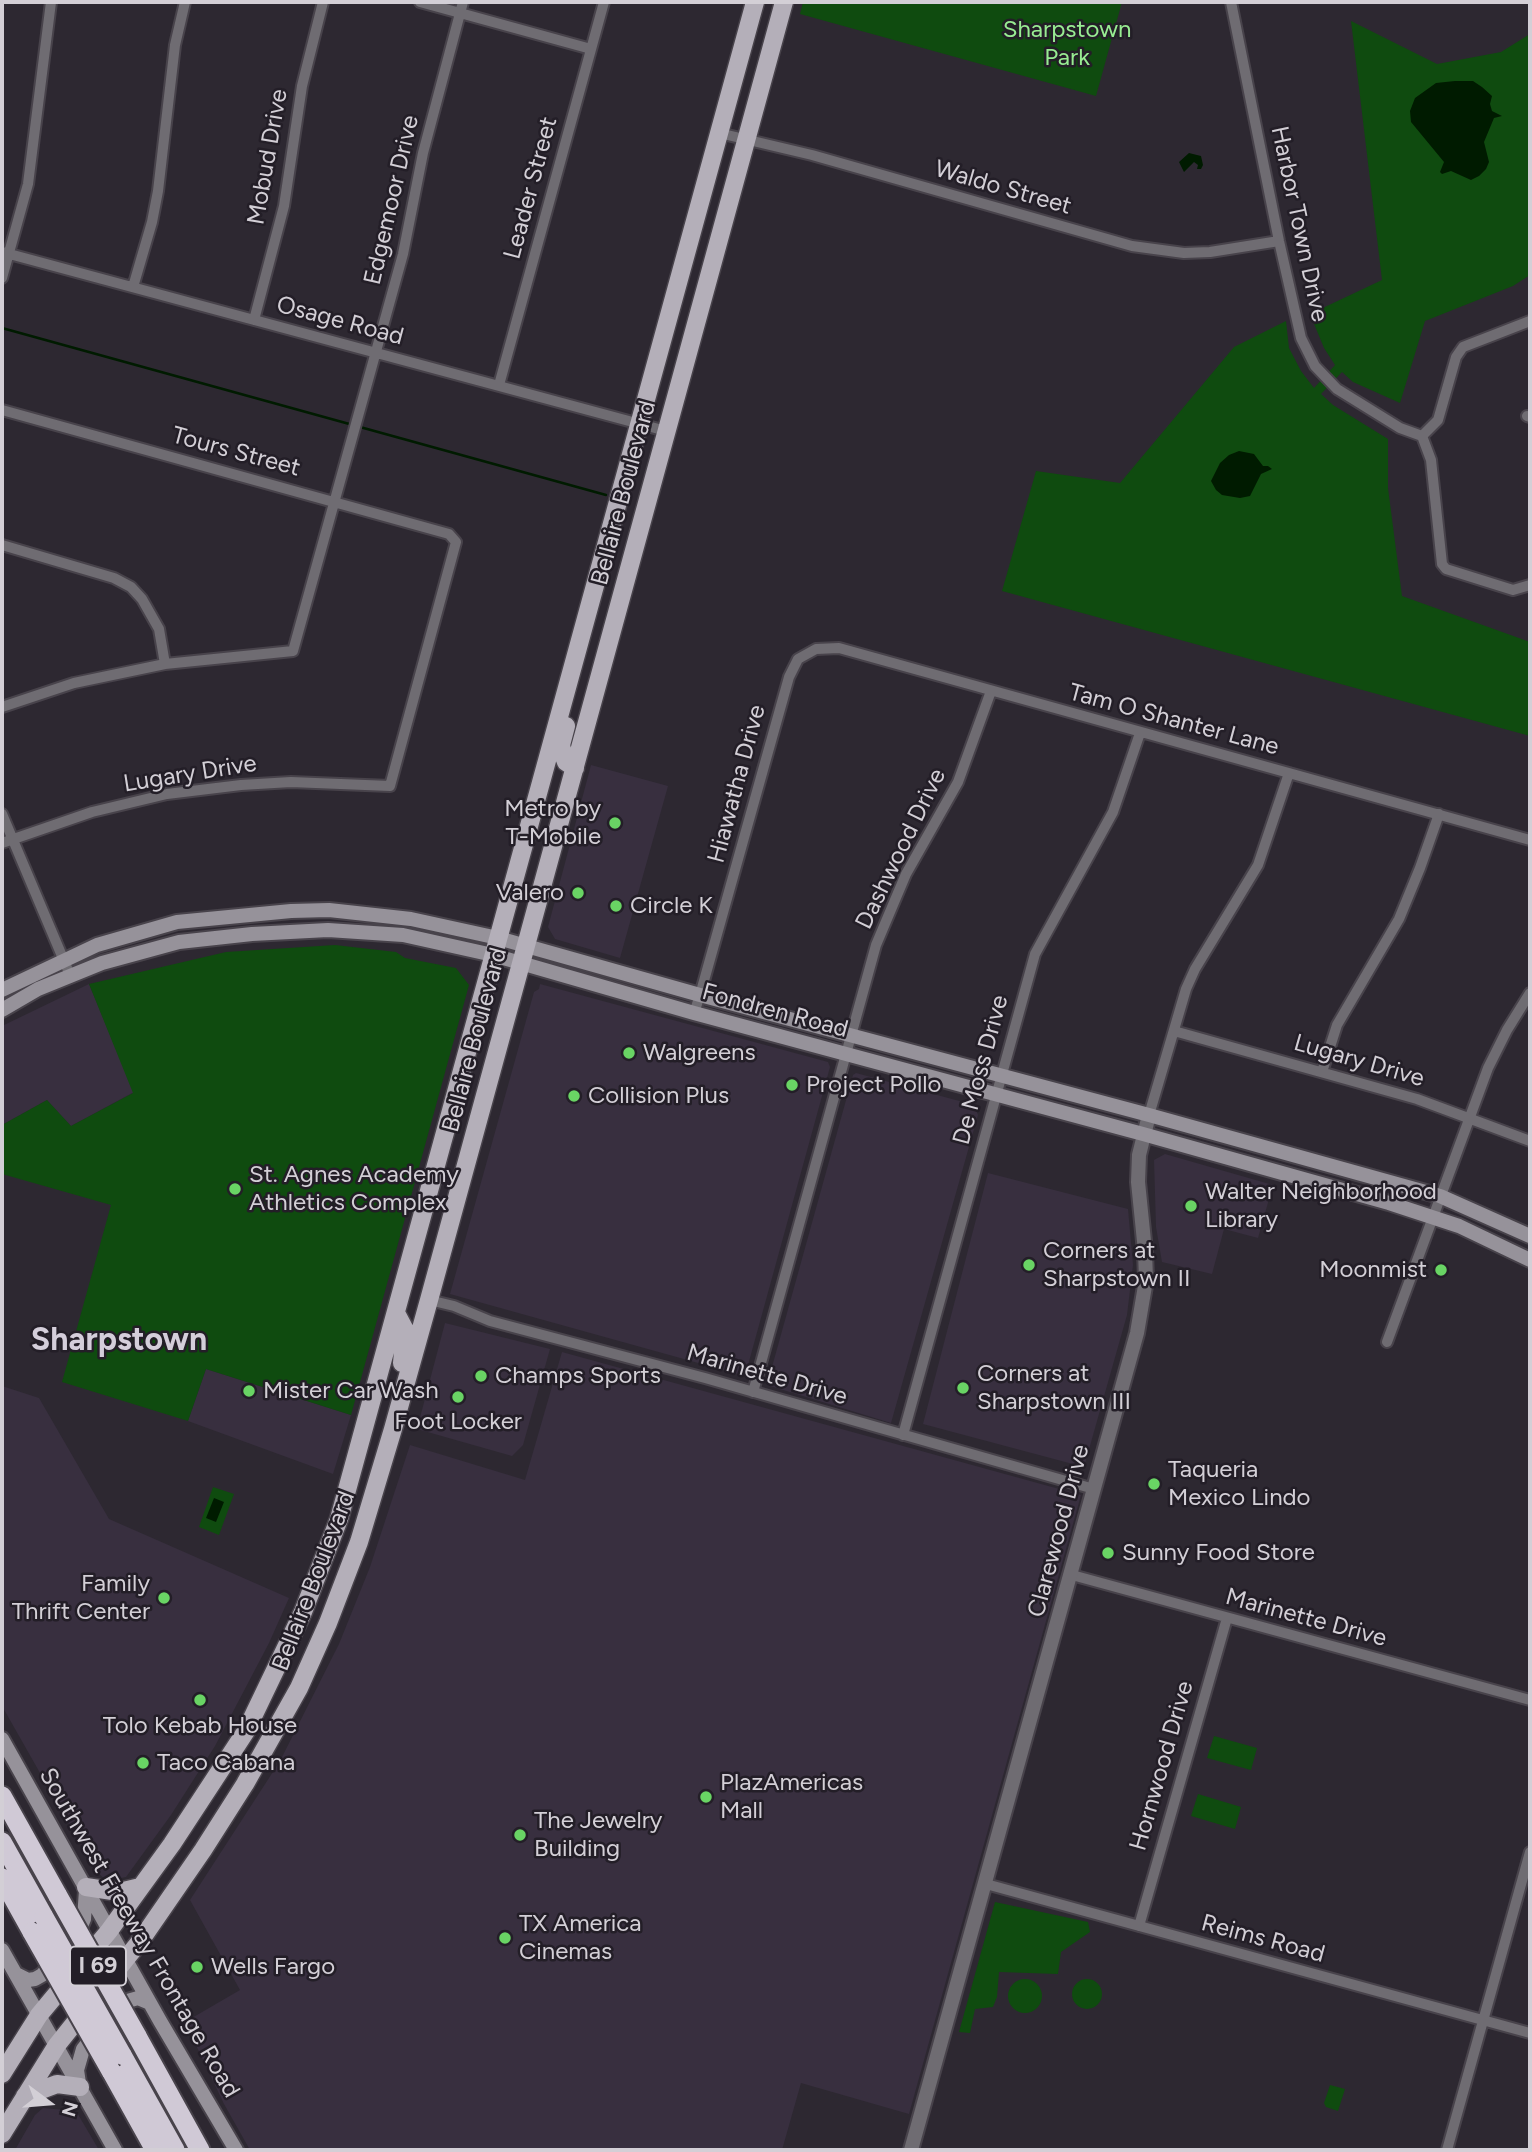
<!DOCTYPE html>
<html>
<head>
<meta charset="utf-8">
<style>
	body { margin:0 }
	#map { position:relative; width:1532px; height:2152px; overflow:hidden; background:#2d2831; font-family:Figtree,sans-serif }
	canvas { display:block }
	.frame { position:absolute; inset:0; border:4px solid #d3cfd6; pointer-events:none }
	.north { position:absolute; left:14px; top:2068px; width:70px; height:70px; -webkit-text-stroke:5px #231e27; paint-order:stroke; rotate:106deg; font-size:19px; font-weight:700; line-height:28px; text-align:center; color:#d3cfd6 }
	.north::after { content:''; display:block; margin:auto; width:24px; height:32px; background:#d3cfd6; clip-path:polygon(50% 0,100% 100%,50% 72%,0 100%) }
</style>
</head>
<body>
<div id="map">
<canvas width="1532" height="2152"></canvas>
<div class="frame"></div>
<div class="north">N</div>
</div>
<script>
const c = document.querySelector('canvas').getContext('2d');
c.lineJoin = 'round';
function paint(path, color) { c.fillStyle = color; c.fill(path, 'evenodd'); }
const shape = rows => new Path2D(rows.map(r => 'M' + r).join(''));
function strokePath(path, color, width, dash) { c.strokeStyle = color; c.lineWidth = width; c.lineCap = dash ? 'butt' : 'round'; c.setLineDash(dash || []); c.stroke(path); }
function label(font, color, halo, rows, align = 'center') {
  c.font = font + ' Figtree,sans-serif'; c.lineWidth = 5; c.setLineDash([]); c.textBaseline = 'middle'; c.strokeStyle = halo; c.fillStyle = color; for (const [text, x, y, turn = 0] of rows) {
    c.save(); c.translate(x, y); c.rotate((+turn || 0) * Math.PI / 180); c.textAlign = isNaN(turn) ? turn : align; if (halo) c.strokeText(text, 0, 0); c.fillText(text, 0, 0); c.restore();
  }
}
paint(shape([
	[591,765,668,786,620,958,555,939,548,927],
	[89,984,134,1092,71,1126,47,1100,2,1125,2,1026],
	[540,984,828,1062,830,1067,745,1376,450,1294,534,992,539,989],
	[856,1073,974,1105,978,1115,891,1423,767,1385,853,1075],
	[1165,1154,1273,1185,1258,1238,1224,1229,1212,1274,1162,1262,1156,1227,1154,1160],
	[988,1173,1128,1209,1133,1265,1127,1315,1084,1467,923,1424],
	[445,1323,550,1349,523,1445,512,1456,417,1429],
	[562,1352,1081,1495,909,2114,801,2083,782,2150,250,2150,224,2104,185,2022,240,1990,190,1900,280,1761,339,1644,370,1567,410,1445,525,1480],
	[206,1369,351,1415,333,1474,188,1421],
	[2,1386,39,1398,109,1519,289,1598,269,1643,215,1746,171,1815,126,1877,106,1881,94,1868,2,1706],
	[43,2108,76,2111,99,2150,15,2150,35,2115]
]), '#382f3f');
paint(shape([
	[803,2,1122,2,1096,96,800,14],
	[1351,21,1437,64,1501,52,1530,34,1530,275,1513,286,1425,321,1400,403,1353,382,1342,372,1321,394,1333,405,1388,439,1388,488,1402,596,1530,642,1530,736,1002,591,1036,471,1120,483,1234,347,1286,321,1289,348,1301,371,1314,388,1335,365,1324,348,1310,314,1382,280],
	[335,945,396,952,405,958,456,968,469,985,351,1415,206,1369,188,1421,62,1382,111,1205,2,1174,2,1125,47,1100,71,1126,133,1093,89,984,226,952],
	[213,1487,234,1494,219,1535,199,1527],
	[1214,1736,1257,1748,1251,1770,1207,1758],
	[1198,1794,1241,1807,1235,1829,1191,1816],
	[995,1902,1088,1922,1090,1932,1061,1952,1058,1974,999,1972,997,1997,993,2007,975,2009,970,2033,959,2032],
	'1008 1996a17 17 0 1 1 34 0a17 17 0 1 1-34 0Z',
	'1072 1994a15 15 0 1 1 30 0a15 15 0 1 1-30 0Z',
	[1330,2085,1345,2089,1338,2111,1326,2107,1324,2103]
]), '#0f4b0f');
paint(shape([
	[1455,81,1473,81,1482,87,1492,96,1490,104,1492,111,1502,116,1494,118,1484,142,1489,162,1486,169,1479,176,1471,180,1451,171,1442,174,1440,172,1444,162,1411,122,1410,111,1415,98,1436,83],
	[1189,153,1201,156,1203,165,1201,169,1197,169,1198,165,1194,162,1184,172,1179,162],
	[1239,451,1254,454,1263,466,1268,466,1272,469,1261,474,1250,496,1240,498,1222,495,1216,490,1211,481,1220,463,1229,455],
	[214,1498,224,1502,216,1522,206,1518]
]), '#001b00');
strokePath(shape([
	[2,328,353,425],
	[360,427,606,495]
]), '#001b00', 2.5);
const minor = shape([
	[420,2,591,49],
	[1231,2,1279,241,1301,338,1315,366,1337,389,1400,428,1422,436],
	[719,133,812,155,1132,246,1184,253,1210,252,1279,241],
	[2,252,666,431],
	[2,278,28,184,51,2],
	[133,287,152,222,158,191,175,45,185,2],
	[254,320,284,206,302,86,323,2],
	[1530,321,1463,347,1456,357,1438,420,1422,436,1431,460,1442,564,1446,569,1513,590,1530,585],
	[499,385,604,2],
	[2,410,449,534,456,542,390,786,291,782,241,785,167,794,92,812,2,843],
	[1527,416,1530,417],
	[2,545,114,578,131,587,142,599,159,629,165,664],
	[2,707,74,683,165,664,293,651,403,254,423,153,463,2],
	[2,814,70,975],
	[694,1013,700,995,789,677,798,659,816,649,839,648,1530,840],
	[1174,1031,1417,1099,1530,1141],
	[1322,1072,1337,1025,1399,919,1420,868,1439,814],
	[1149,1115,1186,989,1195,969,1258,865,1289,773],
	[429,1300,454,1306,490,1321,705,1378,1094,1489],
	[1387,1342,1488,1068,1507,1030,1530,993],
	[753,1392,876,945,906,874,958,782,991,691],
	[903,1435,1035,954,1113,812,1140,733],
	[1072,1575,1530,1700],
	[986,1884,1530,2033],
	[1139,1926,1227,1618],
	[1447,2150,1530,1852]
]);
const tertiary = shape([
	[911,2150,1137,1333,1146,1280,1145,1251,1138,1182,1139,1155,1149,1115]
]);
const secondary = shape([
	[2,990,97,945,177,922,291,911,329,910,411,919,498,938,700,995,1149,1115,1440,1196,1530,1236],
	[2,1010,38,989,102,963,179,942,252,934,328,930,403,935,493,955,694,1013,1143,1134,1389,1203,1459,1226,1530,1260],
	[2,1739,160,2021,236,2150],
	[2,1950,115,2150],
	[16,1974,28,1980,35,1979,42,1975,78,1933,84,1919,86,1890],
	[79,2083,77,2070,83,2049,98,2030,124,2002,138,1998,150,2003]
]);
const primary = shape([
	[566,726,561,745,563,754,566,762,575,768],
	[396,1313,405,1330,402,1363],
	[86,1887,119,1892,140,1887],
	[2,2074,39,2015,109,1931,172,1844,246,1731,303,1612,339,1519,755,2],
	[25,2096,57,2084,80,2087],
	[2,2134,57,2045,141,1940,203,1850,245,1784,299,1688,328,1623,359,1542,393,1429,429,1300,784,2]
]);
const motorway = shape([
	[2,1796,58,1896],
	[2,1842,44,1917],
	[2,1878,32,1932],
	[137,2036,200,2150],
	[122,2055,175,2150],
	[111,2071,155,2150]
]);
strokePath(minor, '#48434b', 14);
strokePath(tertiary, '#48434b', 18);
strokePath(secondary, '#48434b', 18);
strokePath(primary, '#48434b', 21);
strokePath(motorway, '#48434b', 23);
strokePath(minor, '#6f6c72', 10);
strokePath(tertiary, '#6f6c72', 14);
strokePath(secondary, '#96929a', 14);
strokePath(primary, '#b4afb9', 18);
strokePath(motorway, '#d0c9d6', 19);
const motorwayBridge = shape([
	[58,1896,137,2036],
	[44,1917,122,2055],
	[32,1932,111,2071]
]);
strokePath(motorwayBridge, '#48434b', 23, []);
strokePath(motorwayBridge, '#d0c9d6', 19);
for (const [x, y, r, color] of [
	[615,823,7,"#69d464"],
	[578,893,7,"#69d464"],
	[616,906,7,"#69d464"],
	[629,1053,7,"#69d464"],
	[792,1085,7,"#69d464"],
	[574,1096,7,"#69d464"],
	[235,1189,7,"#69d464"],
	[1191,1206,7,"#69d464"],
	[1029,1265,7,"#69d464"],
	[1441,1270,7,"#69d464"],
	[481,1376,7,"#69d464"],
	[963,1388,7,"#69d464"],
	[249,1391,7,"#69d464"],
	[458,1397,7,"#69d464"],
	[1154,1484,7,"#69d464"],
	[1108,1553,7,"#69d464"],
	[164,1598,7,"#69d464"],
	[200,1700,7,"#69d464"],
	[143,1763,7,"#69d464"],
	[706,1797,7,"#69d464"],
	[520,1835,7,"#69d464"],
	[505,1938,7,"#69d464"],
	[197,1967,7,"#69d464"]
]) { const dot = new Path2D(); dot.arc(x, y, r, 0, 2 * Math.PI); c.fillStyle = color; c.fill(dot); strokePath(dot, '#231e27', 2.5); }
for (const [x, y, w] of [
	[98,1966,56]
]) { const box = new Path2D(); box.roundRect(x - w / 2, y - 19.5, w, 39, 5); c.fillStyle = '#231e27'; c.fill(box); strokePath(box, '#d3cfd6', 2); }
label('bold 23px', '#d3cfd6', null, [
	["I 69",98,1966]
]);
label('24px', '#98ec92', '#231e27', [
	["Sharpstown",1067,30],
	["Park",1067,58]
]);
label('24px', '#d3cfd6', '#231e27', [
	["Mobud Drive",268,157,-80],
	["Leader Street",531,188,-75],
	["Waldo Street",1003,188,16],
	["Edgemoor Drive",392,200,-77],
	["Harbor Town Drive",1299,224,78],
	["Osage Road",340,321,15],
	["Tours Street",236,452,15],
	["Bellaire Boulevard",624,493,-75],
	["Tam O Shanter Lane",1174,720,15],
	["Lugary Drive",190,774,-9],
	["Hiawatha Drive",737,784,-75],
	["Dashwood Drive",901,849,-64],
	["Fondren Road",775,1011,15],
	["Bellaire Boulevard",475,1040,-75],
	["Lugary Drive",1359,1061,16],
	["De Moss Drive",981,1070,-75],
	["Marinette Drive",767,1375,16],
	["Clarewood Drive",1059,1531,-75],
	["Bellaire Boulevard",314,1581,-69],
	["Marinette Drive",1306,1618,15],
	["Hornwood Drive",1162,1766,-74],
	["Southwest Freeway Frontage Road",139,1933,60],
	["Reims Road",1263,1939,15]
]);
label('24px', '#d3cfd6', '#231e27', [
	["Metro by",601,809,"right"],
	["T-Mobile",601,837,"right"],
	["Valero",564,893,"right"],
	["Circle K",630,906],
	["Walgreens",643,1053],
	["Project Pollo",806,1085],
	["Collision Plus",588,1096],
	["St. Agnes Academy",249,1175],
	["Athletics Complex",249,1203],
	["Walter Neighborhood",1205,1192],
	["Library",1205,1220],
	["Corners at",1043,1251],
	["Sharpstown II",1043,1279],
	["Moonmist",1427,1270,"right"],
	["Corners at",977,1374],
	["Sharpstown III",977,1402],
	["Champs Sports",495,1376],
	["Mister Car Wash",263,1391],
	["Foot Locker",458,1422,"center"],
	["Taqueria",1168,1470],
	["Mexico Lindo",1168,1498],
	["Sunny Food Store",1122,1553],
	["Family",150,1584,"right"],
	["Thrift Center",150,1612,"right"],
	["Tolo Kebab House",200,1726,"center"],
	["Taco Cabana",157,1763],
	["PlazAmericas",720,1783],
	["Mall",720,1811],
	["The Jewelry",534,1821],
	["Building",534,1849],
	["TX America",519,1924],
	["Cinemas",519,1952],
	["Wells Fargo",211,1967]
], 'left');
label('bold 32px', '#d4ceda', '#231e27', [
	["Sharpstown",119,1341]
]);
</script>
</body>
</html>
